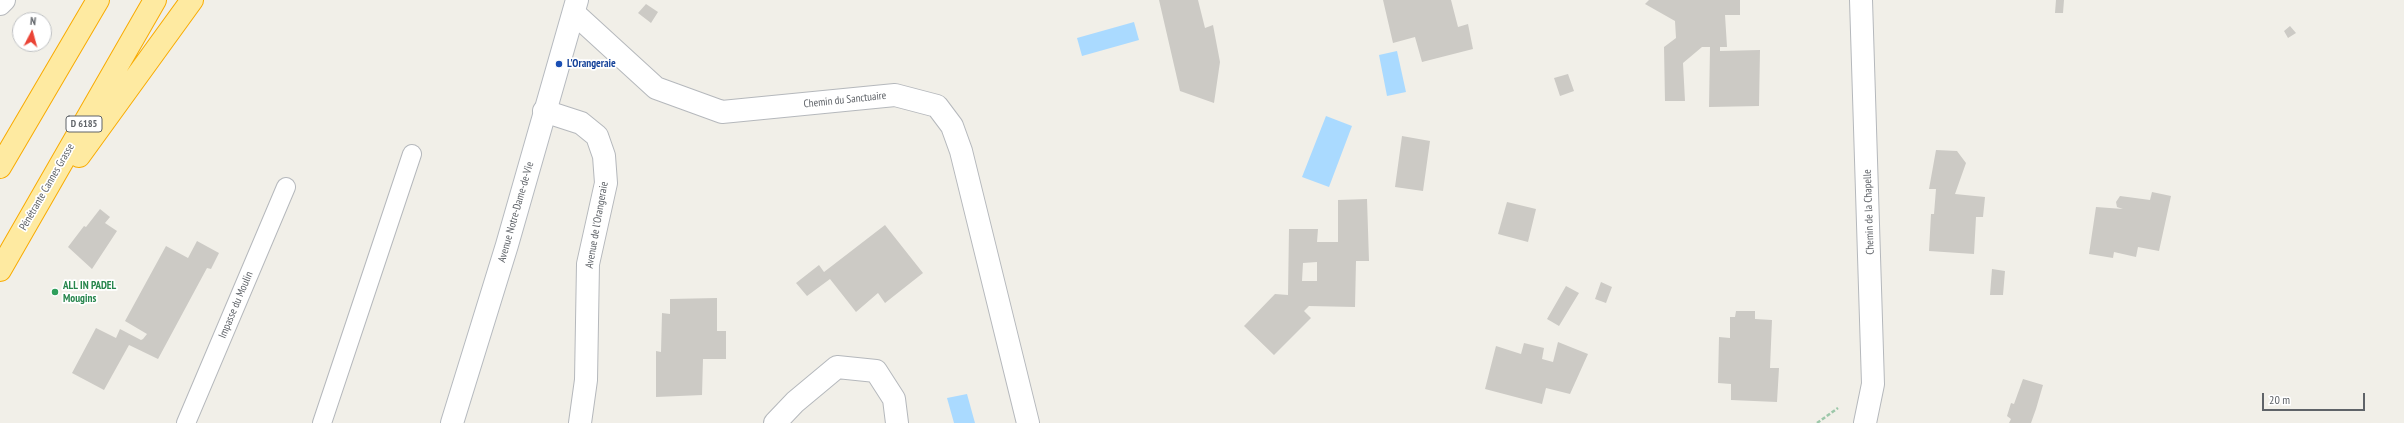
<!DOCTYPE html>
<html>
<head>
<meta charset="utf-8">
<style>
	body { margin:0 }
	#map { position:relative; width:2404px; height:423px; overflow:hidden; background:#f1efe8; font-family:"PT Sans Narrow",sans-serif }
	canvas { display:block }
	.north { position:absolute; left:12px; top:12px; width:40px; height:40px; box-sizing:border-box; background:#fff; border:1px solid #bfc1c3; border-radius:50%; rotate:6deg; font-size:11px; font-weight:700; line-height:16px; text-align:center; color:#5f6368 }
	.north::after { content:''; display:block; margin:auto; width:14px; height:18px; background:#ea4335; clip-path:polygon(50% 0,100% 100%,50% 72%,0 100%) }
	.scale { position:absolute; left:2262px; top:393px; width:103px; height:18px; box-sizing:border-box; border:2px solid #5f6368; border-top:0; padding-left:5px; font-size:12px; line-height:14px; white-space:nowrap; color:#5f6368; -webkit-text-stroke:3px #fff; paint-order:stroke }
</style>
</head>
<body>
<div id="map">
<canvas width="2404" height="423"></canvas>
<div class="north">N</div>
<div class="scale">20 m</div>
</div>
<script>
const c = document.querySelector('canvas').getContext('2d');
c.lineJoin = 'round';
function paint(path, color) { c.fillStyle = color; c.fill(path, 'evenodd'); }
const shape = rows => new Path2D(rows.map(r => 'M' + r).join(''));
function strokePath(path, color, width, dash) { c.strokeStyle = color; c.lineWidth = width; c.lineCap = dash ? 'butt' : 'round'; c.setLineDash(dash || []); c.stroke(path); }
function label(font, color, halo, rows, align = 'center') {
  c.font = font + ' "PT Sans Narrow",sans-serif'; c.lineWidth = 3.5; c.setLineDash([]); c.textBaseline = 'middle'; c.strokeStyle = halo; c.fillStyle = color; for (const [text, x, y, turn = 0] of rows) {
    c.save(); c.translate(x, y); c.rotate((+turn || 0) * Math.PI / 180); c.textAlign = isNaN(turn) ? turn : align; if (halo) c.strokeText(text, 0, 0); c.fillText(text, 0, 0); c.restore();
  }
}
paint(shape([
	[1134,22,1139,40,1082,56,1077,38],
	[1397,51,1406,92,1387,96,1379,55],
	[1326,116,1352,126,1329,187,1302,177],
	[967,394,975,423,954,423,947,398]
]), '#aadaff');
paint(shape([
	[1159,0,1198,0,1205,28,1213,25,1220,62,1214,103,1180,91],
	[1383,0,1451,0,1458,27,1468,24,1473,49,1422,62,1415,37,1393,43],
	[1649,0,1740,0,1740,15,1725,15,1727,47,1720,47,1720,51,1760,50,1759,106,1709,107,1710,47,1702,47,1683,63,1685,101,1665,101,1664,47,1676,38,1675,21,1645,4],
	[2056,0,2064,0,2063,13,2055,13],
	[646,4,658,12,651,23,638,13],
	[2290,26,2296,33,2288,38,2284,31],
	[1568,74,1574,91,1560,96,1554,78],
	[1402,136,1430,141,1423,191,1395,187],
	[1936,150,1957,151,1966,163,1955,194,1985,197,1983,217,1976,217,1974,254,1929,251,1931,214,1934,214,1936,189,1929,189],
	[2152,192,2171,196,2159,251,2138,247,2136,257,2114,252,2113,258,2089,254,2096,207,2123,209,2117,207,2116,202,2120,196,2150,200],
	[1367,199,1369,261,1356,261,1355,307,1309,306,1304,311,1311,318,1274,355,1244,326,1275,294,1288,295,1289,229,1318,229,1317,242,1338,242,1338,200],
	[1317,262,1317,281,1302,281,1303,263],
	[1507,202,1536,209,1528,242,1498,234],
	[100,209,110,217,105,223,117,231,92,269,68,247,84,226,86,227],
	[885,225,923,273,885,303,878,293,856,312,830,279,807,296,796,283,819,265,824,272],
	[197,241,219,253,211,269,207,268,158,359,129,345,104,390,72,373,96,328,116,338,120,329,141,340,143,339,147,334,125,321,166,246,188,258],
	[1992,269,2005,271,2003,295,1990,295],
	[1601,282,1612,287,1606,303,1595,299],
	[1566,286,1579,293,1559,326,1547,319],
	[717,298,717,331,726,331,726,359,703,359,702,395,656,397,656,351,661,352,662,313,670,314,670,299],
	[1736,311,1755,311,1755,319,1772,320,1770,368,1779,368,1777,402,1731,400,1731,384,1718,383,1719,337,1730,338,1730,317,1735,317],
	[1558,342,1588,354,1570,394,1546,388,1542,404,1485,389,1496,346,1521,354,1524,343,1544,348,1542,359,1553,362],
	[2023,379,2043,385,2036,409,2031,423,2009,423,2011,419,2007,416,2011,403,2014,404]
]), '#cccac5');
const service = shape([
	[186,423,286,187],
	[322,423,412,154]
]);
const minor = shape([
	[1861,0,1873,384,1865,423],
	[0,4,4,0],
	[574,13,656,88,722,112,895,95,937,106,952,126,961,151,1028,423],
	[544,111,581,123,597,136,604,156,606,183,588,264,586,380,580,423],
	[775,423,795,402,837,367,876,371,894,399,897,423]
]);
const secondary = shape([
	[452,423,507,245,577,0]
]);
const trunk = shape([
	[79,156,192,0],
	[0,167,98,0],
	[0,270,155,0]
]);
strokePath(service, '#b5b8bc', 20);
strokePath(minor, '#b5b8bc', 24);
strokePath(secondary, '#b6babf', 24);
strokePath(trunk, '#f9ab00', 24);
strokePath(shape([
	[1817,423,1838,408]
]), '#9cc7a9', 2.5, [4, 2]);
strokePath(service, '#fff', 18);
strokePath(minor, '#fff', 22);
strokePath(secondary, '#fff', 22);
strokePath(trunk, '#feeaa1', 22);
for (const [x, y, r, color] of [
	[559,64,4,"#1a4fb4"],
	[55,292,4,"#2e9e5b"]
]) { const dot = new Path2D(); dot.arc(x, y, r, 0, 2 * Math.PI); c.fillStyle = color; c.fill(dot); strokePath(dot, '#fff', 1.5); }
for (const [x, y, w] of [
	[84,124,36]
]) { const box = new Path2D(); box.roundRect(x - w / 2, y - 8, w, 16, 3); c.fillStyle = '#fff'; c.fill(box); strokePath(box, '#5f6368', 1); }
label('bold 10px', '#5f6368', null, [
	["D 6185",84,124]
]);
label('bold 11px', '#164399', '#fff', [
	["L'Orangeraie",567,64]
], 'left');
label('11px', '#5f6368', '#fff', [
	["Chemin du Sanctuaire",845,100,-6],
	["Pénétrante Cannes Grasse",47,187,-60],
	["Avenue Notre-Dame-de-Vie",516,212,-74],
	["Chemin de la Chapelle",1869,212,-92],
	["Avenue de l'Orangeraie",597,225,-80],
	["Impasse du Moulin",236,305,-67]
]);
label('bold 11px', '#27864d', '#fff', [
	["ALL IN PADEL",63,286],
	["Mougins",63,299]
], 'left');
</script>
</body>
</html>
